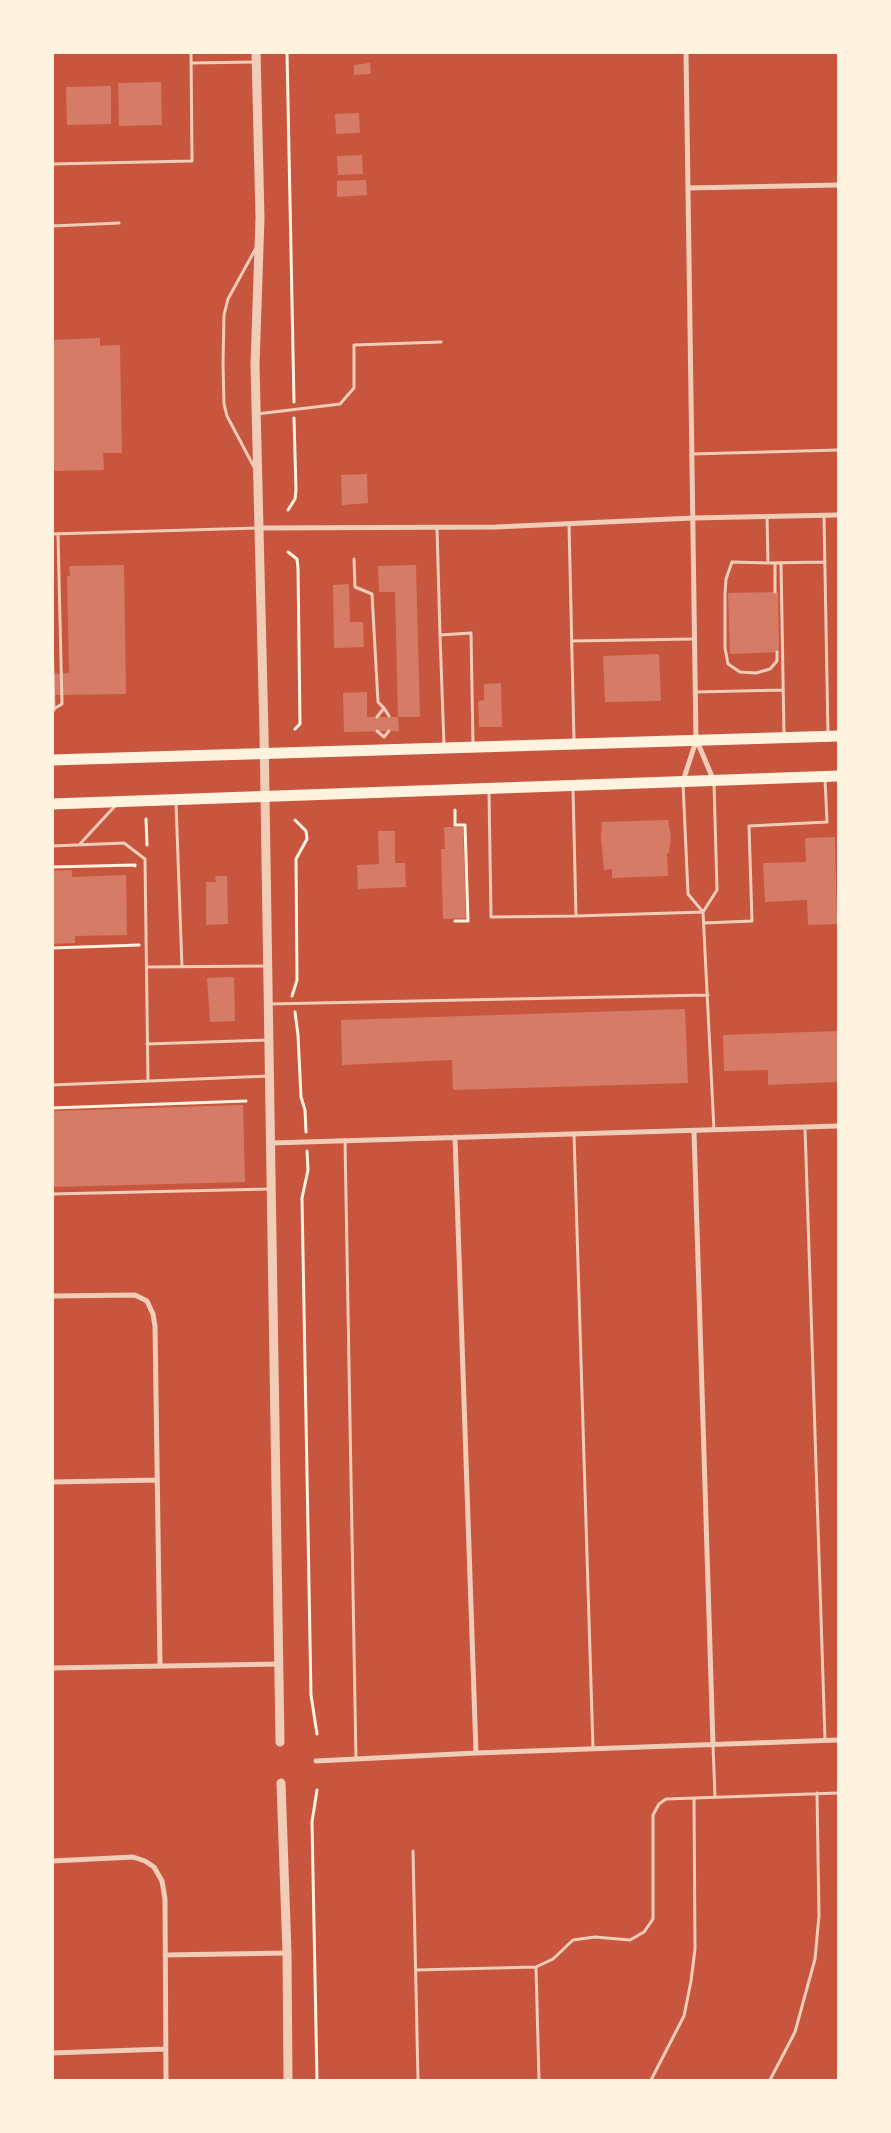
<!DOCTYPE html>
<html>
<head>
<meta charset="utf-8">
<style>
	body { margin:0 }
	#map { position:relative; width:891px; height:2133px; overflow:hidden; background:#c8553d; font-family:Overpass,sans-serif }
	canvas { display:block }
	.frame { position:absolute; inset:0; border:54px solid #fff3e0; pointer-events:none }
</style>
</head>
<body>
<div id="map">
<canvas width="891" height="2133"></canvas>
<div class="frame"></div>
</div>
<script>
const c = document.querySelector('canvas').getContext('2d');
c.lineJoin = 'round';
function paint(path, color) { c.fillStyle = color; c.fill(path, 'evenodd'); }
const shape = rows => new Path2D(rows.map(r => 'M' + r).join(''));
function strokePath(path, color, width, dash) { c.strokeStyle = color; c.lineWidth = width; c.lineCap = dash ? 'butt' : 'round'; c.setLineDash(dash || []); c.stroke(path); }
paint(shape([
	[370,63,371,74,354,75,354,65],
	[161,82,162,125,119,126,118,83],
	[111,86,111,124,67,125,66,87],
	[359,113,360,133,336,134,335,114],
	[362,155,363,174,338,175,337,156],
	[366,180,367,195,337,197,337,181],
	[100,338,100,346,120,345,122,453,103,453,104,470,52,471,52,340],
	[367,474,368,503,342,505,341,475],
	[124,565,126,694,52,695,52,674,69,673,67,576,70,576,69,566],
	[416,565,420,717,398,717,399,731,344,732,343,693,367,692,367,717,398,717,395,592,379,592,378,566],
	[349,584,350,622,363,622,364,647,334,648,333,585],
	[778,592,779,652,730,654,728,593],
	[659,654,661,701,605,702,603,656],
	[501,683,502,727,479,727,478,701,484,700,484,684],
	[668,820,671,836,669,853,667,853,668,876,612,878,612,869,604,870,601,838,602,822],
	[444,827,463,827,466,918,443,919,441,849,445,849],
	[378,831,395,831,395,863,405,863,406,887,358,889,357,865,379,864],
	[835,837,837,924,808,925,807,900,765,902,763,863,806,862,805,838],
	[72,870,72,877,126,875,127,935,75,936,75,943,52,944,52,871],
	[215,876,227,876,228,924,206,925,206,882,216,882],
	[234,977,235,1021,210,1022,207,978],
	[685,1009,688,1083,453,1090,452,1060,342,1065,341,1020],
	[838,1031,838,1082,768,1085,768,1070,724,1071,723,1035],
	[243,1105,245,1182,52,1187,52,1111]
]), '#d67c66');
strokePath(shape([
	[287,52,294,402],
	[288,510,295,499,296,490,294,418],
	[288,552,297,559,298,568,300,724,295,729],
	[146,819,147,845],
	[52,867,135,865,135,866],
	[455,921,468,921,465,825,455,825,455,810],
	[52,948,139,945],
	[292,996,297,980,296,859,307,839,306,831,295,820],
	[295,1012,298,1035,301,1097,305,1110,306,1132],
	[52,1108,246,1101],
	[307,1151,308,1170,302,1198,311,1695,317,1734],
	[317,1790,312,1822,317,2080]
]), '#fff3e0', 3);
strokePath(shape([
	[191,63,256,62],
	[52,164,192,161,191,52],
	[52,226,119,223],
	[257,414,340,404,354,388,354,345,441,342],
	[692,454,838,450],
	[254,467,227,416,224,404,223,363,224,315,228,299,256,248],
	[824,516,828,735],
	[767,517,768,563,824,562],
	[569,524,574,741],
	[437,528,440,635,471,633,473,744],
	[52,534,257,528],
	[354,559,355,587,372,594,378,702,384,708],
	[768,563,732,562,726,579,725,594,725,648,728,664,740,672,756,673,770,669,777,661,777,652],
	[775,563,775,592],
	[781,563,784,734],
	[440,635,444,745],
	[52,636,54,710],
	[572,641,694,639],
	[695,692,783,690],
	[52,710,62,704,58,534],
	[377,717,384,708,389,716],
	[377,731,384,737,389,731],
	[683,783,688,894,703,912],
	[714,783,717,890,703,912,714,1130],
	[573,789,576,916,703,912],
	[489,792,491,917,576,916],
	[176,803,182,967],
	[79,845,115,806],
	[52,846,124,843,145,859,148,1081],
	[704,923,752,921,749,826,827,822,825,779],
	[147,967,266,966],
	[268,1004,708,995],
	[147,1044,268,1040],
	[52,1085,269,1076],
	[805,1127,825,1740],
	[574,1134,593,1749],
	[345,1140,356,1759],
	[52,1194,270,1189],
	[713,1745,715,1797],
	[413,1851,418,2080],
	[416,1970,536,1967],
	[539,2080,536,1967,553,1959,573,1940,595,1937,630,1940,644,1932,653,1919,653,1815,659,1804,666,1799,838,1793],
	[651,2080,684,2016,691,1981,695,1949,694,1798],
	[770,2080,795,2032,815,1959,819,1916,817,1793]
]), '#f1ccb7', 3);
strokePath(shape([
	[688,188,838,185],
	[259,528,496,527,693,518,838,515],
	[697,741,713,779],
	[683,781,696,741,686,52],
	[694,1131,713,1745],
	[455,1137,476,1753],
	[271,1143,838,1126],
	[52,1296,135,1295,147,1301,153,1314,155,1326,160,1665],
	[52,1482,157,1480],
	[52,1668,279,1664],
	[316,1761,476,1753,838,1740],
	[52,1861,133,1857,145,1861,154,1867,162,1881,165,1899,166,2080],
	[165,1955,287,1953],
	[52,2053,165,2049]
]), '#f1ccb7', 5);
strokePath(shape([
	[256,52,260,218,255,365,264,733,280,1742],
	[281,1783,287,1953,288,2080]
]), '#f1ccb7', 9);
strokePath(shape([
	[52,760,838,736],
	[52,804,838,776]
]), '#fff3e0', 11);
</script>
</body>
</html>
